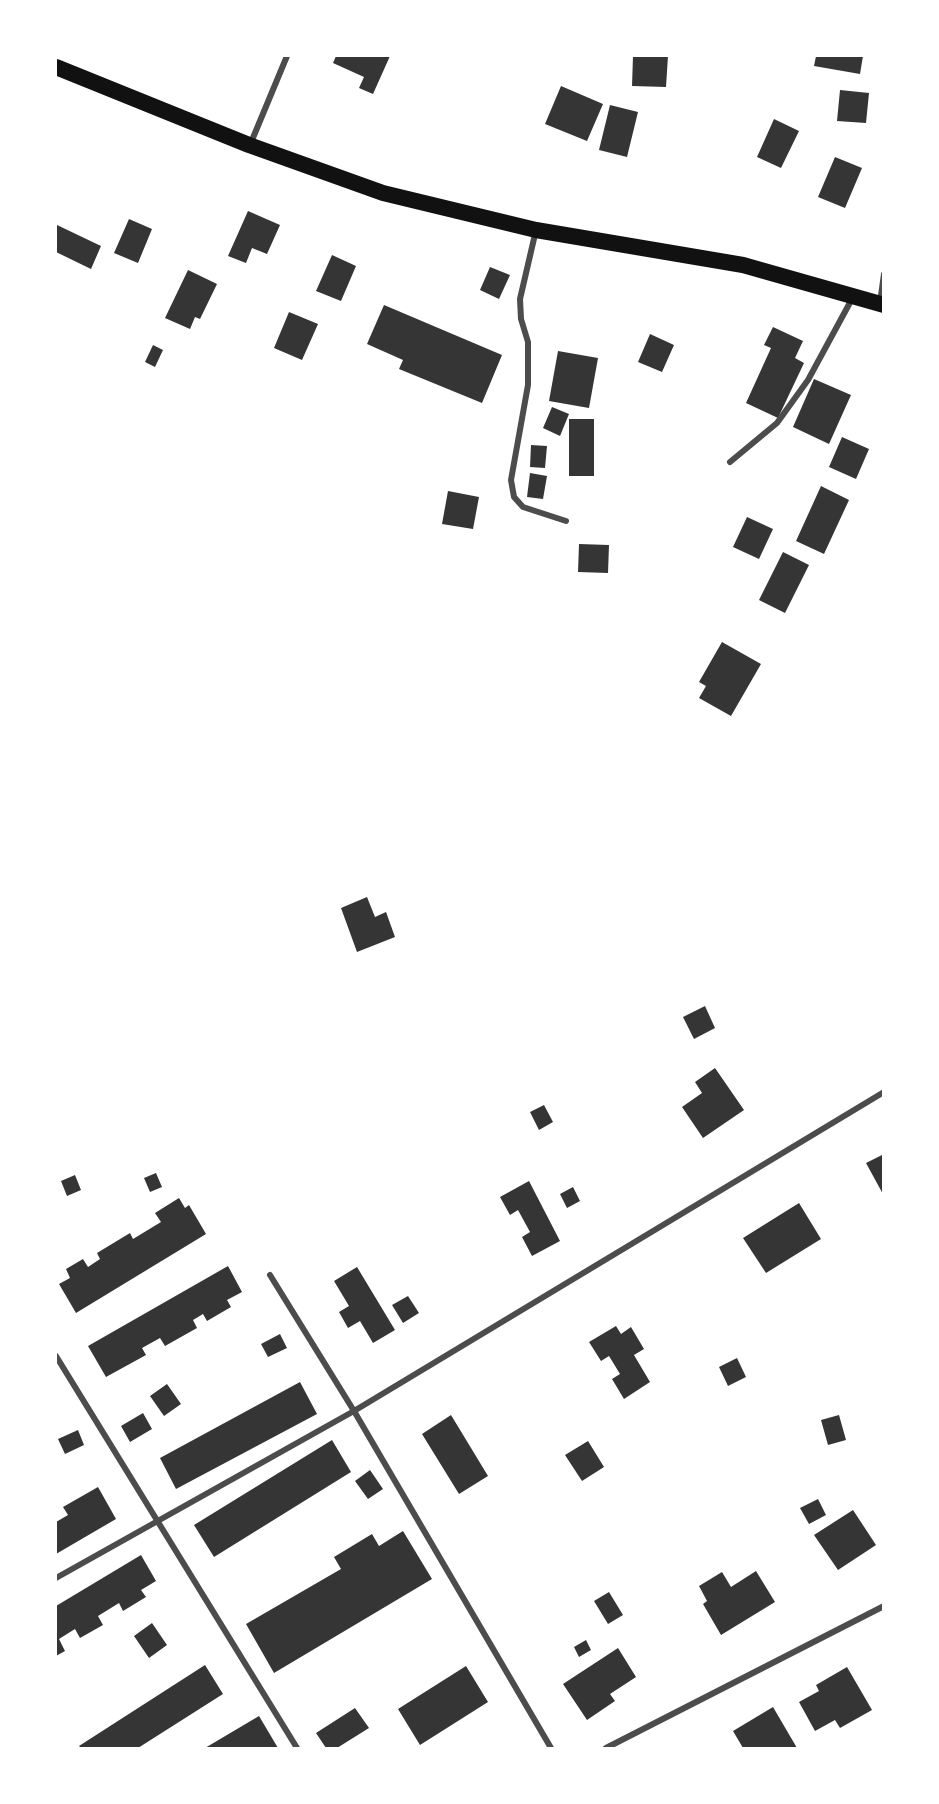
<!DOCTYPE html>
<html>
<head>
<meta charset="utf-8">
<style>
	body { margin:0 }
	#map { position:relative; width:939px; height:1804px; overflow:hidden; background:#fff; font-family:Roboto,sans-serif }
	canvas { display:block }
	.frame { position:absolute; inset:0; border:57px solid #fff; pointer-events:none }
</style>
</head>
<body>
<div id="map">
<canvas width="939" height="1804"></canvas>
<div class="frame"></div>
</div>
<script>
const c = document.querySelector('canvas').getContext('2d');
c.lineJoin = 'round';
function paint(path, color) { c.fillStyle = color; c.fill(path, 'evenodd'); }
const shape = rows => new Path2D(rows.map(r => 'M' + r).join(''));
function strokePath(path, color, width, dash) { c.strokeStyle = color; c.lineWidth = width; c.lineCap = dash ? 'butt' : 'round'; c.setLineDash(dash || []); c.stroke(path); }
paint(shape([
	[336,56,390,56,373,94,359,88,364,77,333,63],
	[633,56,668,56,666,87,632,86],
	[816,56,863,56,860,74,814,66],
	[561,86,603,104,587,141,545,124],
	[840,90,869,93,866,123,837,121],
	[610,105,638,112,627,157,599,150],
	[774,119,799,131,781,168,757,157],
	[835,157,862,168,845,208,818,197],
	[248,211,280,225,267,254,252,248,246,263,228,256],
	[129,219,152,229,138,263,114,253],
	[57,225,101,246,91,269,56,252],
	[332,255,356,266,341,301,316,291],
	[490,267,510,275,499,299,480,290],
	[188,270,217,284,200,319,195,317,190,329,165,318],
	[384,305,502,355,482,403,399,369,403,360,367,344],
	[289,312,318,324,302,360,274,348],
	[773,327,803,341,795,358,804,363,778,418,746,403,771,348,764,345],
	[650,334,674,345,662,372,638,362],
	[153,345,163,350,155,367,145,362],
	[558,351,598,358,589,408,549,401],
	[814,379,851,395,829,444,793,427],
	[552,407,569,414,560,436,543,428],
	[569,419,594,419,594,476,569,476],
	[842,437,869,449,856,479,829,467],
	[531,445,547,446,545,468,530,467],
	[530,473,547,476,543,499,527,497],
	[821,486,849,500,824,554,796,541],
	[448,491,479,497,473,529,442,524],
	[747,517,773,529,759,559,733,547],
	[579,544,609,545,608,573,578,572],
	[783,552,809,565,785,613,759,600],
	[722,642,761,664,731,716,699,698,706,686,699,682],
	[367,897,375,917,386,912,395,937,357,952,341,908],
	[705,1006,715,1028,694,1039,683,1017],
	[715,1068,744,1110,703,1138,682,1107,702,1093,695,1082],
	[544,1105,553,1122,539,1130,530,1112],
	[884,1154,884,1196,866,1163],
	[156,1173,162,1187,150,1192,144,1178],
	[75,1175,81,1190,67,1196,61,1181],
	[529,1181,560,1241,532,1256,522,1237,530,1232,518,1210,510,1215,500,1197],
	[573,1187,580,1201,567,1208,560,1194],
	[179,1198,185,1208,189,1205,206,1234,76,1313,59,1284,70,1278,66,1269,83,1259,88,1267,100,1259,97,1253,130,1233,133,1239,161,1222,155,1213],
	[799,1203,821,1239,766,1273,743,1238],
	[228,1266,242,1292,227,1300,231,1307,207,1321,203,1314,193,1320,197,1328,165,1346,160,1338,142,1348,146,1355,106,1377,88,1346],
	[357,1267,395,1330,373,1343,360,1321,348,1328,339,1312,349,1306,334,1281],
	[408,1296,419,1313,403,1323,392,1305],
	[616,1326,621,1334,631,1327,644,1349,634,1355,650,1382,624,1399,612,1379,620,1374,609,1356,601,1361,589,1342],
	[280,1334,287,1348,268,1357,261,1344],
	[737,1358,746,1377,728,1386,719,1367],
	[300,1382,317,1414,176,1489,160,1458],
	[167,1384,181,1404,164,1416,150,1396],
	[143,1413,152,1429,130,1442,121,1426],
	[451,1415,488,1476,459,1494,422,1434],
	[839,1415,846,1440,828,1445,821,1420],
	[78,1430,84,1445,65,1454,58,1439],
	[332,1440,351,1472,214,1557,194,1525],
	[588,1441,604,1467,582,1481,565,1455],
	[370,1470,383,1489,368,1499,355,1481],
	[98,1487,116,1519,56,1554,56,1522,68,1515,63,1507],
	[818,1499,826,1515,809,1524,800,1508],
	[853,1510,876,1545,838,1570,814,1535],
	[403,1531,432,1579,274,1673,246,1624,341,1569,334,1557,372,1534,379,1546],
	[141,1555,156,1581,141,1590,146,1597,123,1611,119,1603,98,1616,103,1625,80,1638,75,1629,59,1639,65,1651,56,1656,56,1606],
	[756,1571,775,1602,721,1635,703,1604,707,1601,699,1586,722,1572,731,1587],
	[609,1592,623,1615,608,1624,594,1601],
	[152,1623,167,1645,149,1658,134,1636],
	[586,1640,591,1650,579,1657,574,1647],
	[618,1648,636,1677,610,1694,615,1701,587,1720,563,1684],
	[205,1665,223,1694,138,1748,81,1748,79,1746],
	[466,1666,488,1702,420,1745,398,1709],
	[847,1667,872,1710,840,1728,835,1720,815,1731,799,1702,819,1691,816,1685],
	[773,1707,797,1748,743,1748,733,1731],
	[355,1708,369,1728,337,1748,326,1748,316,1733],
	[259,1716,278,1748,205,1748]
]), '#353535');
strokePath(shape([
	[250,145,287,56],
	[536,230,520,299,521,319,528,342,528,385,511,480,514,497,523,507,566,521],
	[880,303,884,274],
	[730,462,777,423,808,380,853,297],
	[270,1275,354,1411,551,1748],
	[56,1356,297,1748],
	[56,1578,354,1411,884,1092],
	[606,1748,884,1606]
]), '#4c4c4c', 6);
strokePath(shape([
	[56,67,249,145,383,193,536,230,743,265,884,305]
]), '#111', 16);
</script>
</body>
</html>
